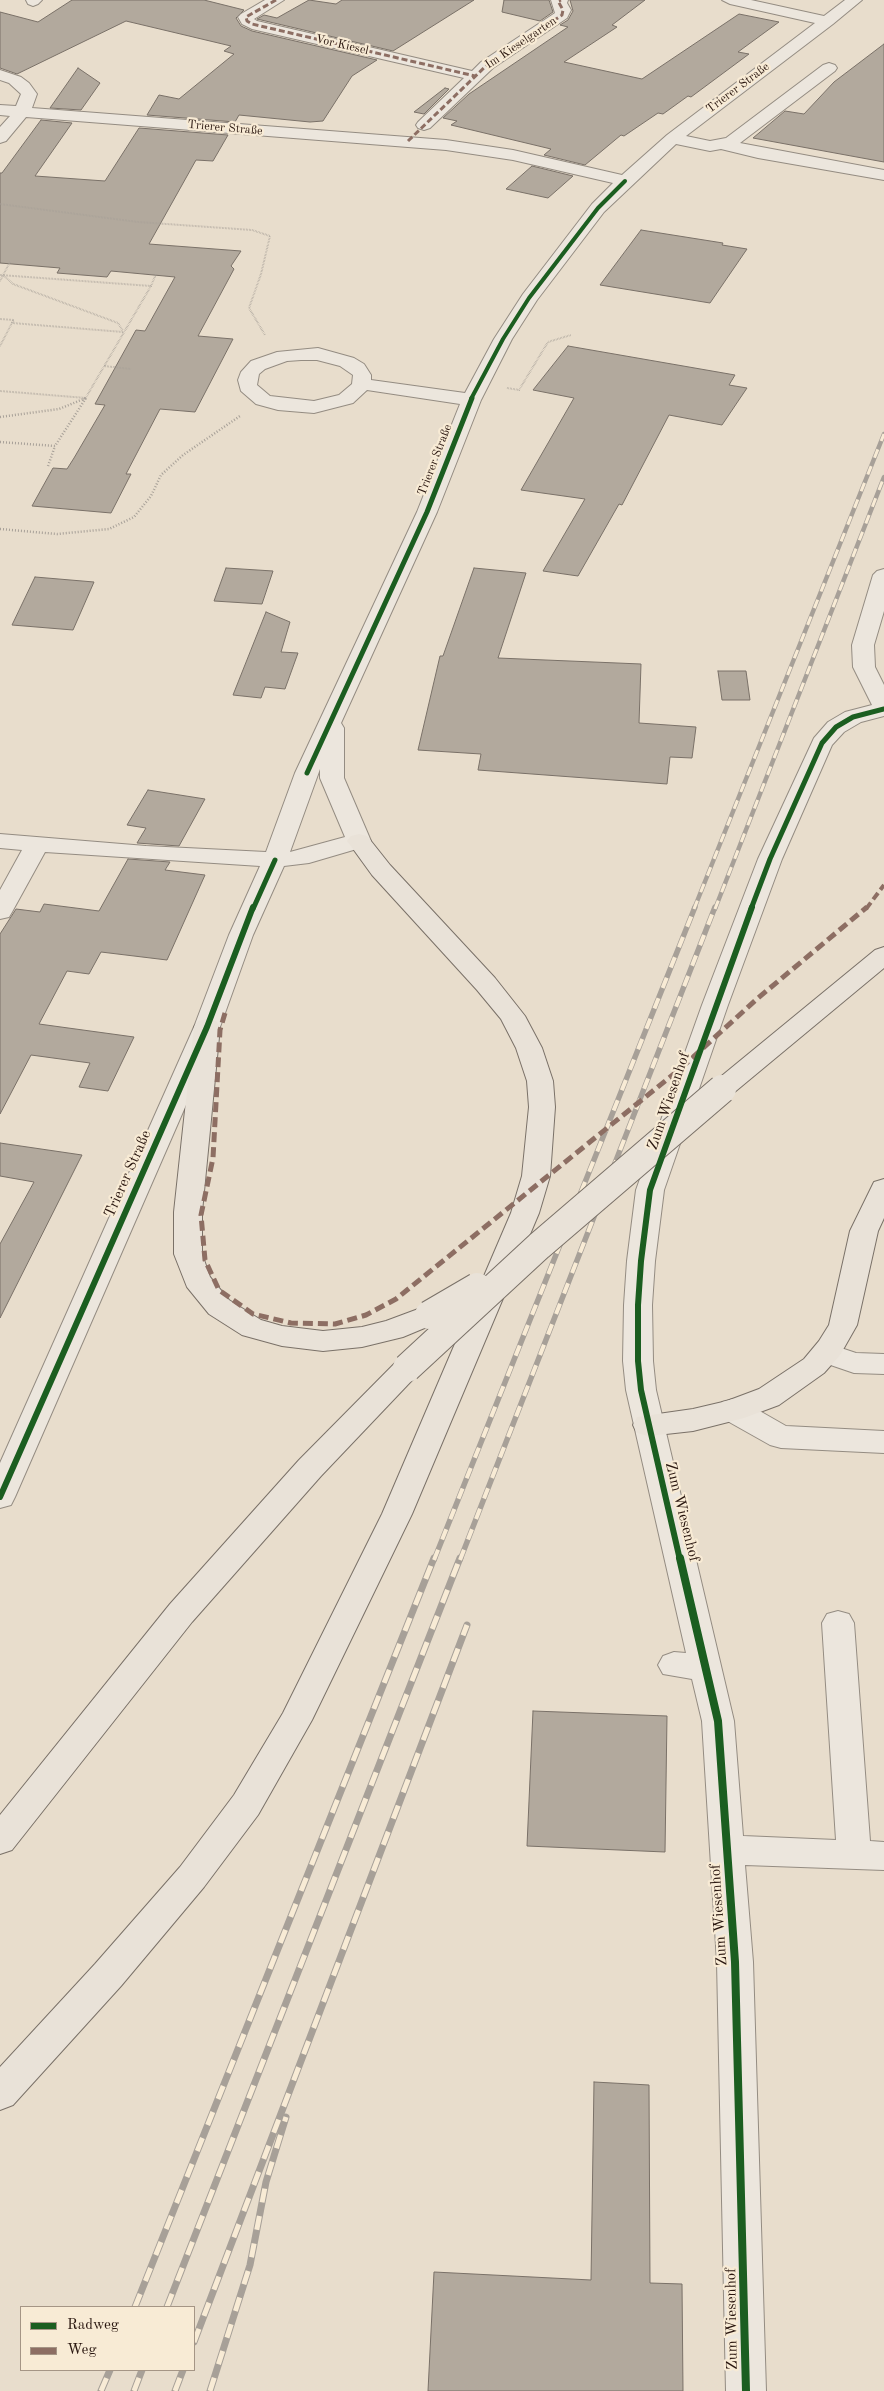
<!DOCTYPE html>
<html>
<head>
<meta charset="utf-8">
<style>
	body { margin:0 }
	#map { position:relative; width:884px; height:2391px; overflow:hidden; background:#e8ddcc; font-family:"Old Standard TT",serif }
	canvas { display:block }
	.legend { position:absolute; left:20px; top:2306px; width:175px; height:65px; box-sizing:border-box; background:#f8ebd5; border:1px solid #a59585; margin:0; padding:6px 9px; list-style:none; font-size:15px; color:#28150e }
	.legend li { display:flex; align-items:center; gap:10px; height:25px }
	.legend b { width:25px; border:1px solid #a59585 }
</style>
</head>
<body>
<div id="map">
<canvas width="884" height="2391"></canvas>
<ul class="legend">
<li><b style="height:6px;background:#1b5e20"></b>Radweg</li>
<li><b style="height:6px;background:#8d6e63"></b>Weg</li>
</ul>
</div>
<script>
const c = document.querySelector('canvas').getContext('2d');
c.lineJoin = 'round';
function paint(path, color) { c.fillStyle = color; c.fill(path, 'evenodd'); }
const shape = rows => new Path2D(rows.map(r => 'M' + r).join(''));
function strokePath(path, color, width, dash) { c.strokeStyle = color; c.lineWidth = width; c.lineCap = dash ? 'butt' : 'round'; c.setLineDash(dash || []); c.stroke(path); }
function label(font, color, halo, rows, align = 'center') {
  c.font = font + ' "Old Standard TT",serif'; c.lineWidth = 4.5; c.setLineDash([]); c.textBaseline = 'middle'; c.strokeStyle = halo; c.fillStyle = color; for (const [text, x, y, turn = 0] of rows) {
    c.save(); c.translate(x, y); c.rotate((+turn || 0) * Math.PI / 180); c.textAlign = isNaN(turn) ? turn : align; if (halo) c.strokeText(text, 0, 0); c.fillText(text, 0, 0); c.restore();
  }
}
const building = shape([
	[72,0,204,0,244,10,236,18,241,26,252,31,377,60,352,76,323,121,310,122,239,115,235,122,147,115,159,95,179,99,234,54,224,51,231,46,126,21,17,74,0,68,0,12,38,22,72,0],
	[309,0,336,4,342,0,474,0,393,51,257,19,264,15,277,18,309,0],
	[504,0,549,0,553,12,540,21,502,12,504,0],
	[570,0,645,0,612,25,617,27,564,62,642,79,739,14,779,22,738,52,749,54,691,97,688,96,663,114,658,113,624,136,621,135,585,165,544,155,551,149,451,125,457,121,443,118,469,94,568,27,560,25,568,20,573,11,570,0],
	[884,44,884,162,753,138,785,111,804,114,834,82,884,44],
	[78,68,100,83,81,110,50,108,78,68],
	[445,88,449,89,424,114,414,112,445,88],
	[41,120,72,123,35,176,105,181,139,128,228,135,213,161,196,160,149,244,241,251,231,266,234,269,198,336,233,339,195,412,160,409,126,474,131,474,111,513,32,506,53,468,67,469,74,458,105,405,95,404,136,330,145,331,175,277,111,271,107,277,57,273,60,268,0,263,0,173,2,173,41,120],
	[532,166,573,176,548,198,506,189,532,166],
	[641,230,723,243,722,245,747,249,710,303,600,285,641,230],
	[568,346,735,375,729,385,747,388,722,425,669,415,622,505,619,504,578,576,543,571,585,499,521,490,574,398,533,390,568,346],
	[226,568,273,571,262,604,214,601,226,568],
	[474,568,526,573,498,658,641,664,639,723,696,727,692,758,670,757,667,784,478,770,481,754,418,750,440,656,443,656,474,568],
	[35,577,94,582,73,630,12,625,35,577],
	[266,612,290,622,281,652,298,653,285,689,265,687,261,698,233,695,266,612],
	[718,671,746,671,750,700,722,700,718,671],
	[148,790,205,799,179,846,137,843,146,828,127,825,148,790],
	[128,859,170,862,165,870,205,875,167,960,101,952,89,974,67,971,39,1024,134,1037,108,1091,79,1087,90,1063,31,1055,0,1114,0,934,16,909,40,912,44,904,99,911,128,859],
	[0,1143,82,1155,0,1318,0,1244,34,1182,0,1176,0,1143],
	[533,1711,667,1716,665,1852,527,1846,533,1711],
	[594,2082,649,2085,650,2283,682,2284,683,2391,428,2391,434,2272,591,2280,594,2082]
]);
paint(building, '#b2a99d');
strokePath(building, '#7a7168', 1);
const minor = shape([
	[26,0,42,0,38,4,33,6,28,4,26,0],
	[265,0,284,0,254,19,257,21,472,71,481,62,555,13,551,0,568,0,567,3,571,10,567,18,493,68,430,128,424,130,418,128,416,125,418,122,464,78,252,29,242,24,238,17,241,14,265,0],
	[722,0,751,0,824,16,845,0,862,0,833,24,686,136,710,141,726,138,823,65,829,63,835,65,837,68,835,71,740,143,884,170,884,180,758,158,721,149,710,151,676,144,604,212,537,300,512,339,481,400,437,512,341,723,344,728,344,778,371,841,367,846,309,863,284,866,253,935,220,1027,15,1497,11,1505,0,1508,0,1463,194,1027,229,935,260,866,45,852,12,912,9,917,0,919,0,890,22,850,0,848,0,834,146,846,266,852,295,773,417,512,460,404,367,390,353,403,314,413,278,410,256,404,241,391,238,380,241,372,251,361,277,352,318,348,354,358,364,364,371,375,371,380,465,393,494,339,523,294,592,204,613,183,513,160,446,150,26,117,6,141,0,143,0,127,10,116,0,115,0,105,16,106,21,94,9,83,0,80,0,70,21,77,29,83,37,94,32,108,446,140,513,150,622,175,667,135,815,23,730,4,722,0],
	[301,360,317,360,340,366,353,375,352,384,339,395,314,401,270,396,257,385,259,374,265,369,287,361,301,360],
	[320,769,320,778,345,837,290,852,320,769],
	[884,569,884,611,874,645,875,667,884,685,884,716,861,722,844,732,832,745,782,859,728,1005,664,1190,655,1261,652,1305,653,1361,656,1390,734,1721,743,1836,836,1840,822,1623,827,1614,838,1611,849,1614,854,1623,870,1841,884,1842,884,1870,745,1865,753,1962,766,2391,726,2391,717,1962,702,1721,692,1679,663,1674,658,1665,663,1656,674,1652,686,1653,626,1390,623,1361,624,1305,627,1261,636,1190,702,1005,758,859,814,738,828,722,845,712,872,705,853,667,852,645,873,575,877,571,884,569],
	[826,1343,856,1353,884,1354,884,1374,854,1373,816,1360,811,1353,816,1346,826,1343],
	[733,1399,744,1402,786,1426,884,1431,884,1453,781,1448,770,1445,722,1418,718,1410,722,1402,733,1399]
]);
const major = shape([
	[359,834,367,836,390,865,495,978,525,1016,542,1048,553,1081,555,1107,550,1176,539,1213,412,1514,312,1720,258,1815,204,1887,121,1986,13,2105,0,2110,0,2067,95,1964,180,1867,234,1795,283,1713,382,1514,511,1213,522,1176,529,1107,527,1081,516,1048,501,1019,477,990,372,875,351,846,347,841,351,836,359,834],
	[884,947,884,968,731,1095,722,1097,713,1095,709,1089,713,1083,875,950,884,947],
	[207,1019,216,1021,220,1027,202,1212,202,1254,210,1277,229,1300,261,1320,282,1326,323,1331,362,1327,386,1321,429,1305,439,1308,443,1315,439,1322,403,1337,362,1347,323,1351,282,1346,242,1335,209,1314,187,1287,174,1254,174,1212,194,1027,198,1021,207,1019],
	[884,1179,884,1218,878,1231,857,1325,840,1355,824,1373,779,1405,744,1418,693,1431,648,1436,637,1433,633,1425,637,1417,693,1409,727,1401,759,1389,804,1359,819,1341,829,1325,850,1231,874,1182,884,1179],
	[407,1358,417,1361,422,1368,417,1375,321,1476,192,1622,12,1850,0,1854,0,1815,170,1604,299,1460,397,1361,407,1358]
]);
strokePath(minor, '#948c82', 2);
strokePath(major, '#7a7168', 2);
strokePath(shape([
	[0,204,138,222,252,230,270,236,261,274,249,308,265,335],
	[0,275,151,286,85,399],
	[4,276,13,284,118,323,123,331],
	[0,281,10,262],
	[151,286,156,274],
	[0,319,14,320,12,323],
	[0,346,12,323,123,332],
	[104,366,131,369],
	[507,388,519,390,548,342,571,335],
	[0,391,86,398],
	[83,399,86,398]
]), '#a7a098', 2, [0.5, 1]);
strokePath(shape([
	[0,417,59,409,86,398],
	[0,442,55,446,86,398],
	[48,466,55,446],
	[0,529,57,534,109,529,134,517,151,496,161,475,183,455,240,416]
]), '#a7a098', 2.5, [1, 2]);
paint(minor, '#ece6dd');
paint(major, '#e9e2d8');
const railFar2 = shape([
	[694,909,884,434],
	[715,909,884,477]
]);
const railFar1 = shape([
	[434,1560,695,907],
	[460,1560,715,907]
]);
const rail = shape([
	[135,2307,434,1558],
	[167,2307,460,1558],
	[194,2342,467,1625],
	[101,2391,110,2370],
	[134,2391,142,2370],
	[175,2391,183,2370],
	[210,2391,250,2265,266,2182,286,2117]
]);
strokePath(railFar2, '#a7a098', 4.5);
strokePath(railFar1, '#a7a098', 5.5);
strokePath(rail, '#a7a098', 7);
strokePath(railFar2, '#f8ebd5', 3, [9]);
strokePath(railFar1, '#f8ebd5', 4, [11]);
strokePath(rail, '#f8ebd5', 5, [14]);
const majorBridge = shape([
	[429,1315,477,1287],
	[407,1368,539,1246,722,1089]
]);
strokePath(majorBridge, '#7a7168', 30, []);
strokePath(majorBridge, '#e9e2d8', 28);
strokePath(shape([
	[276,0,246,17,247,21,252,24,475,76],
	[408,141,487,65,562,15,563,10,558,1,561,0]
]), '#8d6e63', 3, [6, 3]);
strokePath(shape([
	[866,909,884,885]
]), '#8d6e63', 4, [8, 4]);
strokePath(shape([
	[225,1013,220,1030,213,1158,201,1215,205,1260,219,1290,253,1314,291,1323,335,1324,366,1315,396,1299,680,1069,758,998,867,907]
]), '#8d6e63', 5, [10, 5]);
strokePath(shape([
	[471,399,503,339,529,298,598,208,625,181]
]), '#1b5e20', 4);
strokePath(shape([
	[307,773,427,512,472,398],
	[253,909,275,860],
	[751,909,770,859,822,743,836,727,853,717,884,709]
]), '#1b5e20', 5);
strokePath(shape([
	[0,1497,207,1027,253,907],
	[680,1560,641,1390,638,1361,638,1305,641,1261,650,1190,752,907]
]), '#1b5e20', 6);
strokePath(shape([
	[680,1558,718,1721,735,1962,746,2391]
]), '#1b5e20', 8);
label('12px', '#28150e', '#f8ebd5', [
	["Im Kieselgarten",521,43,-34],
	["Vor Kiesel",342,45,13],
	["Trierer Straße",738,88,-37],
	["Trierer Straße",225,128,5],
	["Trierer Straße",435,460,-69]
]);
label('15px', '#28150e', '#f8ebd5', [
	["Zum Wiesenhof",669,1101,-71],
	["Trierer Straße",128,1174,-66],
	["Zum Wiesenhof",682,1512,76],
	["Zum Wiesenhof",719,1915,-94],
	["Zum Wiesenhof",732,2319,-91]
]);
</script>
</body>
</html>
